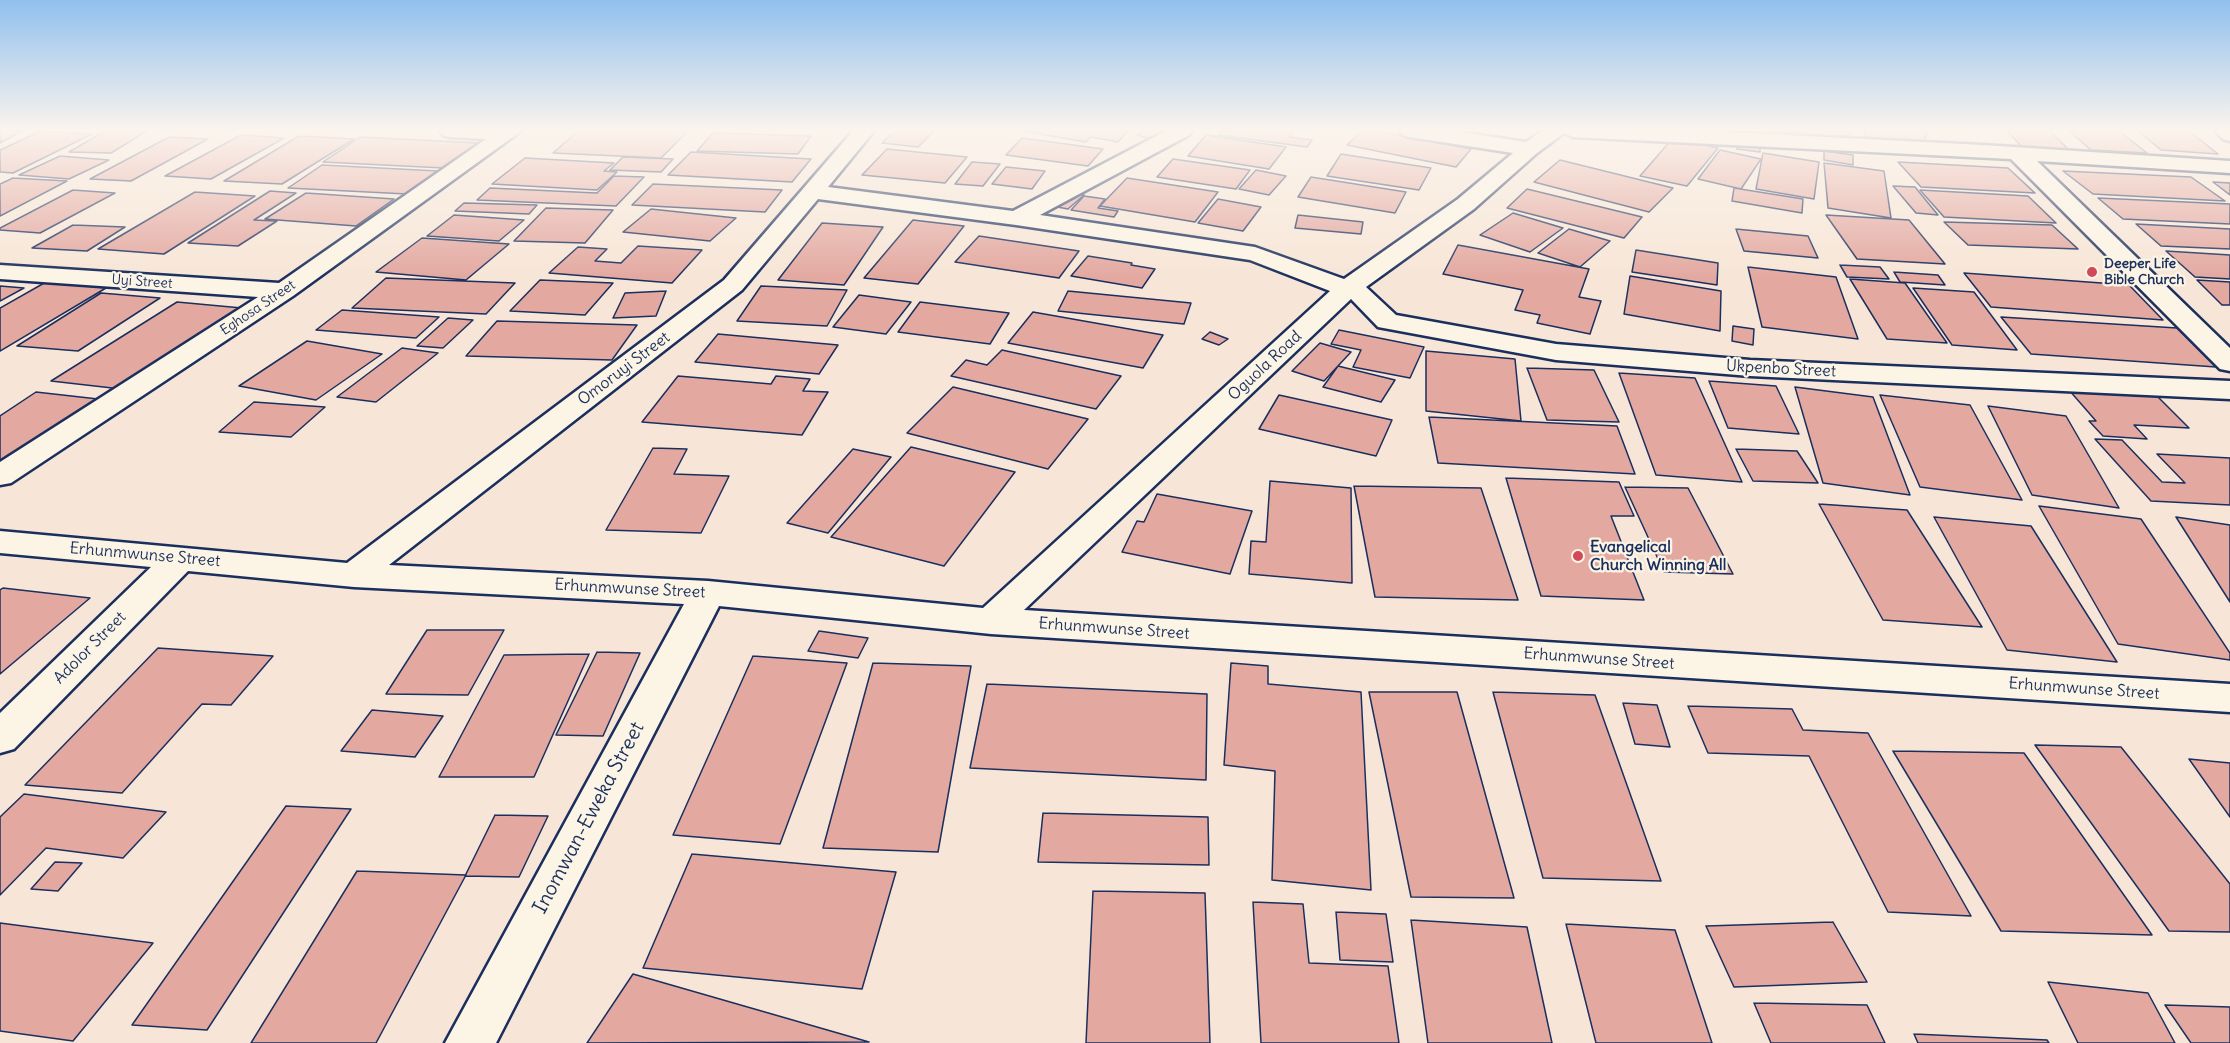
<!DOCTYPE html>
<html>
<head>
<meta charset="utf-8">
<style>
	body { margin:0 }
	canvas { display:block; background:#f7e6d7 }
</style>
</head>
<body>
<canvas width="2230" height="1043"></canvas>
<script>
const c = document.querySelector('canvas').getContext('2d');
c.lineJoin = 'round';
function paint(path, color) { c.fillStyle = color; c.fill(path, 'evenodd'); }
const shape = rows => new Path2D(rows.map(r => 'M' + r).join(''));
function strokePath(path, color, width, dash) { c.strokeStyle = color; c.lineWidth = width; c.lineCap = dash ? 'butt' : 'round'; c.setLineDash(dash || []); c.stroke(path); }
function label(font, color, halo, rows, align = 'center') {
  c.font = font + ' Delius,sans-serif'; c.lineWidth = 4.5; c.setLineDash([]); c.textBaseline = 'middle'; c.strokeStyle = halo; c.fillStyle = color; for (const [text, x, y, turn = 0] of rows) {
    c.save(); c.translate(x, y); c.rotate((+turn || 0) * Math.PI / 180); c.textAlign = isNaN(turn) ? turn : align; if (halo) c.strokeText(text, 0, 0); c.fillText(text, 0, 0); c.restore();
  }
}
const building = shape([
	[0,131,22,131,0,143,0,131],
	[41,131,92,134,13,173,0,172,0,150,41,131],
	[105,131,147,131,111,153,69,152,105,131],
	[578,131,676,131,687,132,661,158,553,153,578,131],
	[894,131,934,131,918,147,882,143,894,131],
	[1022,131,1128,131,1118,142,1091,137,1086,142,1022,131],
	[1144,131,1161,131,1167,133,1154,140,1137,135,1144,131],
	[1221,131,1293,131,1290,137,1312,140,1307,147,1218,135,1221,131],
	[1362,131,1379,131,1471,149,1456,167,1347,145,1362,131],
	[1770,131,1852,131,1849,138,1770,131],
	[1865,131,1928,131,1923,144,1864,137,1865,131],
	[2007,131,2050,131,2069,150,2022,147,2007,131],
	[2069,131,2119,131,2147,153,2091,150,2069,131],
	[2138,131,2189,131,2218,154,2161,150,2138,131],
	[713,133,811,136,798,154,697,151,713,133],
	[241,135,284,138,211,179,165,176,241,135],
	[1206,135,1286,147,1269,169,1188,156,1206,135],
	[299,136,354,139,282,184,224,181,299,136],
	[169,137,208,139,131,181,90,179,169,137],
	[360,137,478,143,444,168,323,162,360,137],
	[1022,138,1103,149,1088,166,1006,155,1022,138],
	[1673,138,1718,148,1687,186,1640,176,1673,138],
	[1737,144,1760,147,1760,152,1737,149,1737,144],
	[887,149,967,157,945,183,862,175,887,149],
	[1720,150,1761,159,1741,189,1698,179,1720,150],
	[1824,151,1853,155,1853,165,1824,160,1824,151],
	[691,152,811,159,792,182,668,175,691,152],
	[1763,153,1819,162,1814,199,1756,189,1763,153],
	[1341,154,1431,168,1419,190,1327,176,1341,154],
	[60,156,109,160,69,179,19,175,60,156],
	[623,157,673,159,661,172,610,170,623,157],
	[525,158,614,163,604,171,617,172,597,190,492,184,525,158],
	[1173,159,1250,170,1236,189,1157,177,1173,159],
	[1560,160,1673,188,1649,212,1534,182,1560,160],
	[972,162,1000,164,983,186,955,184,972,162],
	[1898,162,2008,168,2035,193,1921,187,1898,162],
	[1824,163,1884,171,1891,218,1828,208,1824,163],
	[322,165,438,171,407,194,288,188,322,165],
	[1006,167,1045,171,1032,189,992,184,1006,167],
	[1256,170,1286,176,1269,195,1239,189,1256,170],
	[2063,171,2191,177,2225,201,2093,194,2063,171],
	[614,176,644,177,616,206,477,200,490,188,597,193,614,176],
	[1311,177,1406,192,1395,213,1298,197,1311,177],
	[13,178,67,181,0,216,0,184,13,178],
	[1127,178,1218,192,1195,222,1100,206,1127,178],
	[2213,182,2230,183,2230,195,2213,182],
	[653,184,782,190,765,212,632,205,653,184],
	[1893,186,1915,187,1938,215,1916,213,1893,186],
	[1734,188,1803,199,1802,213,1732,201,1734,188],
	[1527,189,1642,217,1624,238,1507,208,1527,189],
	[73,190,115,193,40,233,0,230,0,228,73,190],
	[1920,190,2028,196,2056,223,1944,217,1920,190],
	[270,191,296,193,254,220,277,221,238,246,188,243,270,191],
	[195,192,255,196,164,254,98,249,195,192],
	[1069,192,1084,195,1068,209,1052,206,1069,192],
	[306,193,394,199,356,226,265,219,306,193],
	[1084,196,1105,199,1098,208,1118,211,1114,217,1071,210,1084,196],
	[2098,198,2230,204,2230,224,2123,219,2098,198],
	[1218,199,1261,207,1243,231,1198,223,1218,199],
	[464,203,537,205,529,214,455,211,464,203],
	[546,208,613,210,585,243,514,241,546,208],
	[651,209,736,218,710,241,623,232,651,209],
	[1513,213,1563,228,1530,252,1480,235,1513,213],
	[454,215,524,220,499,241,427,236,454,215],
	[1298,215,1363,222,1361,234,1295,228,1298,215],
	[1826,215,1909,220,1945,264,1857,259,1826,215],
	[913,220,964,226,918,284,864,278,913,220],
	[1944,222,2052,225,2078,249,1968,245,1944,222],
	[822,223,883,227,844,285,778,280,822,223],
	[2136,224,2230,229,2230,249,2161,246,2136,224],
	[73,225,125,227,87,251,32,248,73,225],
	[1569,229,1610,241,1580,267,1538,253,1569,229],
	[1736,229,1808,236,1818,258,1744,251,1736,229],
	[979,236,1079,251,1059,278,955,262,979,236],
	[422,238,509,244,466,280,376,272,422,238],
	[1458,245,1589,269,1579,297,1601,301,1590,334,1537,323,1540,315,1515,310,1523,290,1443,274,1458,245],
	[638,246,702,250,672,283,549,273,578,247,607,249,595,261,621,263,638,246],
	[1636,250,1718,263,1717,285,1632,272,1636,250],
	[2166,251,2230,255,2230,279,2195,277,2166,251],
	[1088,256,1132,263,1131,265,1155,269,1142,288,1071,276,1088,256],
	[1840,265,1880,267,1889,279,1847,277,1840,265],
	[1748,267,1836,277,1858,339,1762,327,1748,267],
	[1894,272,1938,275,1945,285,1900,282,1894,272],
	[1964,273,2129,285,2163,320,1991,307,1964,273],
	[1630,276,1721,291,1720,331,1624,314,1630,276],
	[386,278,515,283,486,314,352,308,386,278],
	[1850,279,1905,283,1947,343,1887,339,1850,279],
	[540,280,613,283,585,315,510,311,540,280],
	[2197,280,2230,282,2230,305,2222,305,2197,280],
	[46,282,106,288,0,351,0,308,46,282],
	[0,286,24,288,0,301,0,286],
	[761,286,847,290,827,326,737,321,761,286],
	[1913,288,1974,292,2017,350,1952,345,1913,288],
	[666,291,656,316,613,318,625,293,666,291],
	[1068,291,1191,303,1184,324,1058,311,1068,291],
	[101,293,160,298,78,351,17,346,101,293],
	[859,295,911,302,886,334,833,327,859,295],
	[177,302,242,308,121,389,51,381,177,302],
	[920,302,1009,313,990,344,898,332,920,302],
	[342,310,439,317,416,338,316,330,342,310],
	[1033,312,1163,335,1143,368,1008,343,1033,312],
	[2001,317,2177,328,2216,367,2031,354,2001,317],
	[448,318,473,320,443,348,417,346,448,318],
	[497,321,637,325,612,360,466,356,497,321],
	[1733,326,1754,329,1753,345,1732,341,1733,326],
	[1339,330,1424,347,1410,378,1353,367,1361,350,1331,344,1339,330],
	[1210,332,1228,339,1219,345,1202,339,1210,332],
	[718,334,838,345,819,374,695,362,718,334],
	[307,341,382,354,316,400,239,386,307,341],
	[1320,343,1351,352,1324,381,1292,371,1320,343],
	[402,348,438,353,376,402,337,397,402,348],
	[1002,350,1121,376,1096,409,951,376,966,360,987,365,1002,350],
	[1426,351,1515,359,1521,421,1426,411,1426,351],
	[1338,366,1395,380,1381,402,1323,387,1338,366],
	[1527,368,1594,370,1619,422,1547,420,1527,368],
	[1619,373,1695,378,1742,482,1656,475,1619,373],
	[678,376,771,384,776,376,810,379,803,391,828,392,802,435,642,422,678,376],
	[1709,381,1776,386,1799,434,1728,428,1709,381],
	[953,387,1088,419,1048,469,907,433,953,387],
	[1795,387,1873,397,1910,495,1823,483,1795,387],
	[2069,390,2156,395,2189,428,2134,425,2147,439,2103,436,2089,421,2096,421,2069,390],
	[36,392,98,399,0,465,0,416,36,392],
	[1279,395,1392,420,1376,456,1259,429,1279,395],
	[1880,395,1970,405,2022,500,1920,487,1880,395],
	[254,402,325,407,291,437,219,432,254,402],
	[1988,406,2066,416,2119,508,2032,495,1988,406],
	[1429,417,1617,426,1635,474,1438,463,1429,417],
	[2095,439,2122,440,2162,482,2185,483,2157,454,2230,458,2230,505,2151,501,2095,439],
	[911,447,1015,472,944,566,831,537,911,447],
	[653,448,687,449,674,474,729,476,701,533,606,530,653,448],
	[853,449,891,457,828,533,787,523,853,449],
	[1736,449,1797,451,1818,483,1753,481,1736,449],
	[1506,478,1619,482,1634,516,1611,516,1644,600,1541,596,1506,478],
	[1270,481,1351,488,1352,583,1249,574,1251,541,1266,542,1270,481],
	[1354,486,1481,488,1518,600,1375,597,1354,486],
	[1625,487,1688,488,1733,574,1664,572,1625,487],
	[1157,494,1252,511,1230,574,1122,552,1137,521,1144,522,1157,494],
	[1819,504,1907,510,1982,627,1883,620,1819,504],
	[2039,506,2141,519,2230,653,2230,660,2118,644,2039,506],
	[1934,517,2031,526,2117,662,2007,650,1934,517],
	[2176,517,2230,525,2230,602,2176,517],
	[3,588,90,598,0,674,0,590,3,588],
	[427,630,504,630,468,695,386,694,427,630],
	[819,631,868,638,858,658,808,651,819,631],
	[158,648,273,656,231,705,202,704,122,793,25,785,158,648],
	[597,652,640,653,603,736,556,735,597,652],
	[589,654,534,777,439,777,504,655,589,654],
	[753,656,847,663,780,844,673,835,753,656],
	[873,663,971,666,938,852,823,848,873,663],
	[1231,663,1268,666,1268,684,1361,692,1371,890,1272,880,1275,771,1224,765,1231,663],
	[987,684,1207,694,1206,780,970,768,987,684],
	[1369,692,1457,692,1514,898,1411,897,1369,692],
	[1493,692,1595,695,1661,881,1543,878,1493,692],
	[1623,703,1657,705,1670,747,1635,744,1623,703],
	[1688,706,1792,709,1803,730,1868,733,1971,916,1888,912,1809,756,1708,753,1688,706],
	[372,710,443,716,415,757,341,751,372,710],
	[2035,745,2121,747,2230,884,2230,932,2169,931,2035,745],
	[1893,751,2024,753,2152,935,2001,931,1893,751],
	[2189,759,2230,763,2230,817,2189,759],
	[24,794,166,812,123,858,46,848,0,895,0,817,24,794],
	[286,806,351,809,207,1030,132,1025,286,806],
	[1043,813,1208,817,1209,865,1038,862,1043,813],
	[495,815,548,816,519,877,465,876,495,815],
	[692,854,896,872,862,989,643,968,692,854],
	[55,862,82,863,58,891,31,889,55,862],
	[357,871,466,875,376,1043,251,1043,357,871],
	[1093,891,1205,893,1210,1043,1086,1043,1093,891],
	[1253,902,1303,904,1309,963,1388,966,1399,1043,1261,1043,1253,902],
	[1336,912,1386,914,1393,962,1340,960,1336,912],
	[1411,920,1527,927,1552,1043,1428,1043,1411,920],
	[1833,922,1867,982,1734,987,1706,926,1833,922],
	[0,923,153,943,73,1041,0,1031,0,923],
	[1566,924,1675,930,1712,1043,1596,1043,1566,924],
	[633,974,869,1042,587,1043,633,974],
	[2048,982,2148,993,2175,1043,2078,1043,2048,982],
	[1754,1003,1867,1005,1885,1043,1771,1043,1754,1003],
	[2165,1005,2230,1007,2230,1043,2191,1043,2165,1005],
	[1914,1034,2047,1040,2049,1043,1918,1043,1914,1034]
]);
paint(building, '#e3a9a1');
strokePath(building, '#1b2f5e', 1.5);
const minor = shape([
	[440,131,521,131,293,296,11,483,0,485,0,462,258,297,0,279,0,265,279,283,486,139,450,137,443,135,440,131],
	[853,131,874,131,828,187,1013,211,1166,131,1192,131,1189,135,1040,215,1255,247,1344,279,1458,199,1513,153,1410,137,1403,135,1400,131,1453,131,1526,142,1542,131,1707,131,1983,145,2230,161,2230,173,2037,161,2230,348,2230,371,2220,369,2011,159,1573,137,1564,133,1537,153,1474,209,1366,287,1396,315,1556,344,1750,360,2230,381,2230,399,1750,376,1556,360,1378,327,1351,299,1024,610,2230,684,2230,712,991,634,719,606,496,1043,445,1043,684,604,354,587,188,571,14,749,0,753,0,713,151,567,0,553,0,531,347,563,724,280,853,131],
	[818,199,1016,225,1250,260,1330,291,983,608,708,581,389,565,742,290,818,199],
	[2215,131,2230,131,2230,141,2223,139,2215,131]
]);
strokePath(minor, '#1b2f5e', 5);
paint(minor, '#fcf5e5');
const sky = c.createLinearGradient(0, 0, 0, 277);
sky.addColorStop(0, '#91c0ee');
sky.addColorStop(0.47, '#fbf4ed');
sky.addColorStop(1, '#fbf4ed00');
c.fillStyle = sky;
c.fillRect(0, 0, 2230, 277);
for (const [x, y, r, color] of [
	[2092,272,6,"#d1495b"],
	[1578,556,6,"#d1495b"]
]) { const dot = new Path2D(); dot.arc(x, y, r, 0, 2 * Math.PI); c.fillStyle = color; c.fill(dot); strokePath(dot, '#fcf5e5', 2); }
label('bold 14px', '#1b2f5e', '#fcf5e5', [
	["Deeper Life",2104,264],
	["Bible Church",2104,280]
], 'left');
label('14px', '#1b2f5e', '#fcf5e5', [
	["Uyi Street",142,282,4],
	["Eghosa Street",258,308,-34]
]);
label('16px', '#1b2f5e', '#fcf5e5', [
	["Oguola Road",1265,366,-43],
	["Omoruyi Street",624,369,-37],
	["Ukpenbo Street",1781,369,3],
	["Erhunmwunse Street",145,555,5],
	["Erhunmwunse Street",630,589,3],
	["Erhunmwunse Street",1114,629,4],
	["Adolor Street",90,648,-45],
	["Erhunmwunse Street",1599,659,4],
	["Erhunmwunse Street",2084,689,4]
]);
label('bold 16px', '#1b2f5e', '#fcf5e5', [
	["Evangelical",1590,547],
	["Church Winning All",1590,565]
], 'left');
label('20px', '#1b2f5e', '#fcf5e5', [
	["Inomwan-Eweka Street",589,818,-62]
]);
</script>
</body>
</html>
